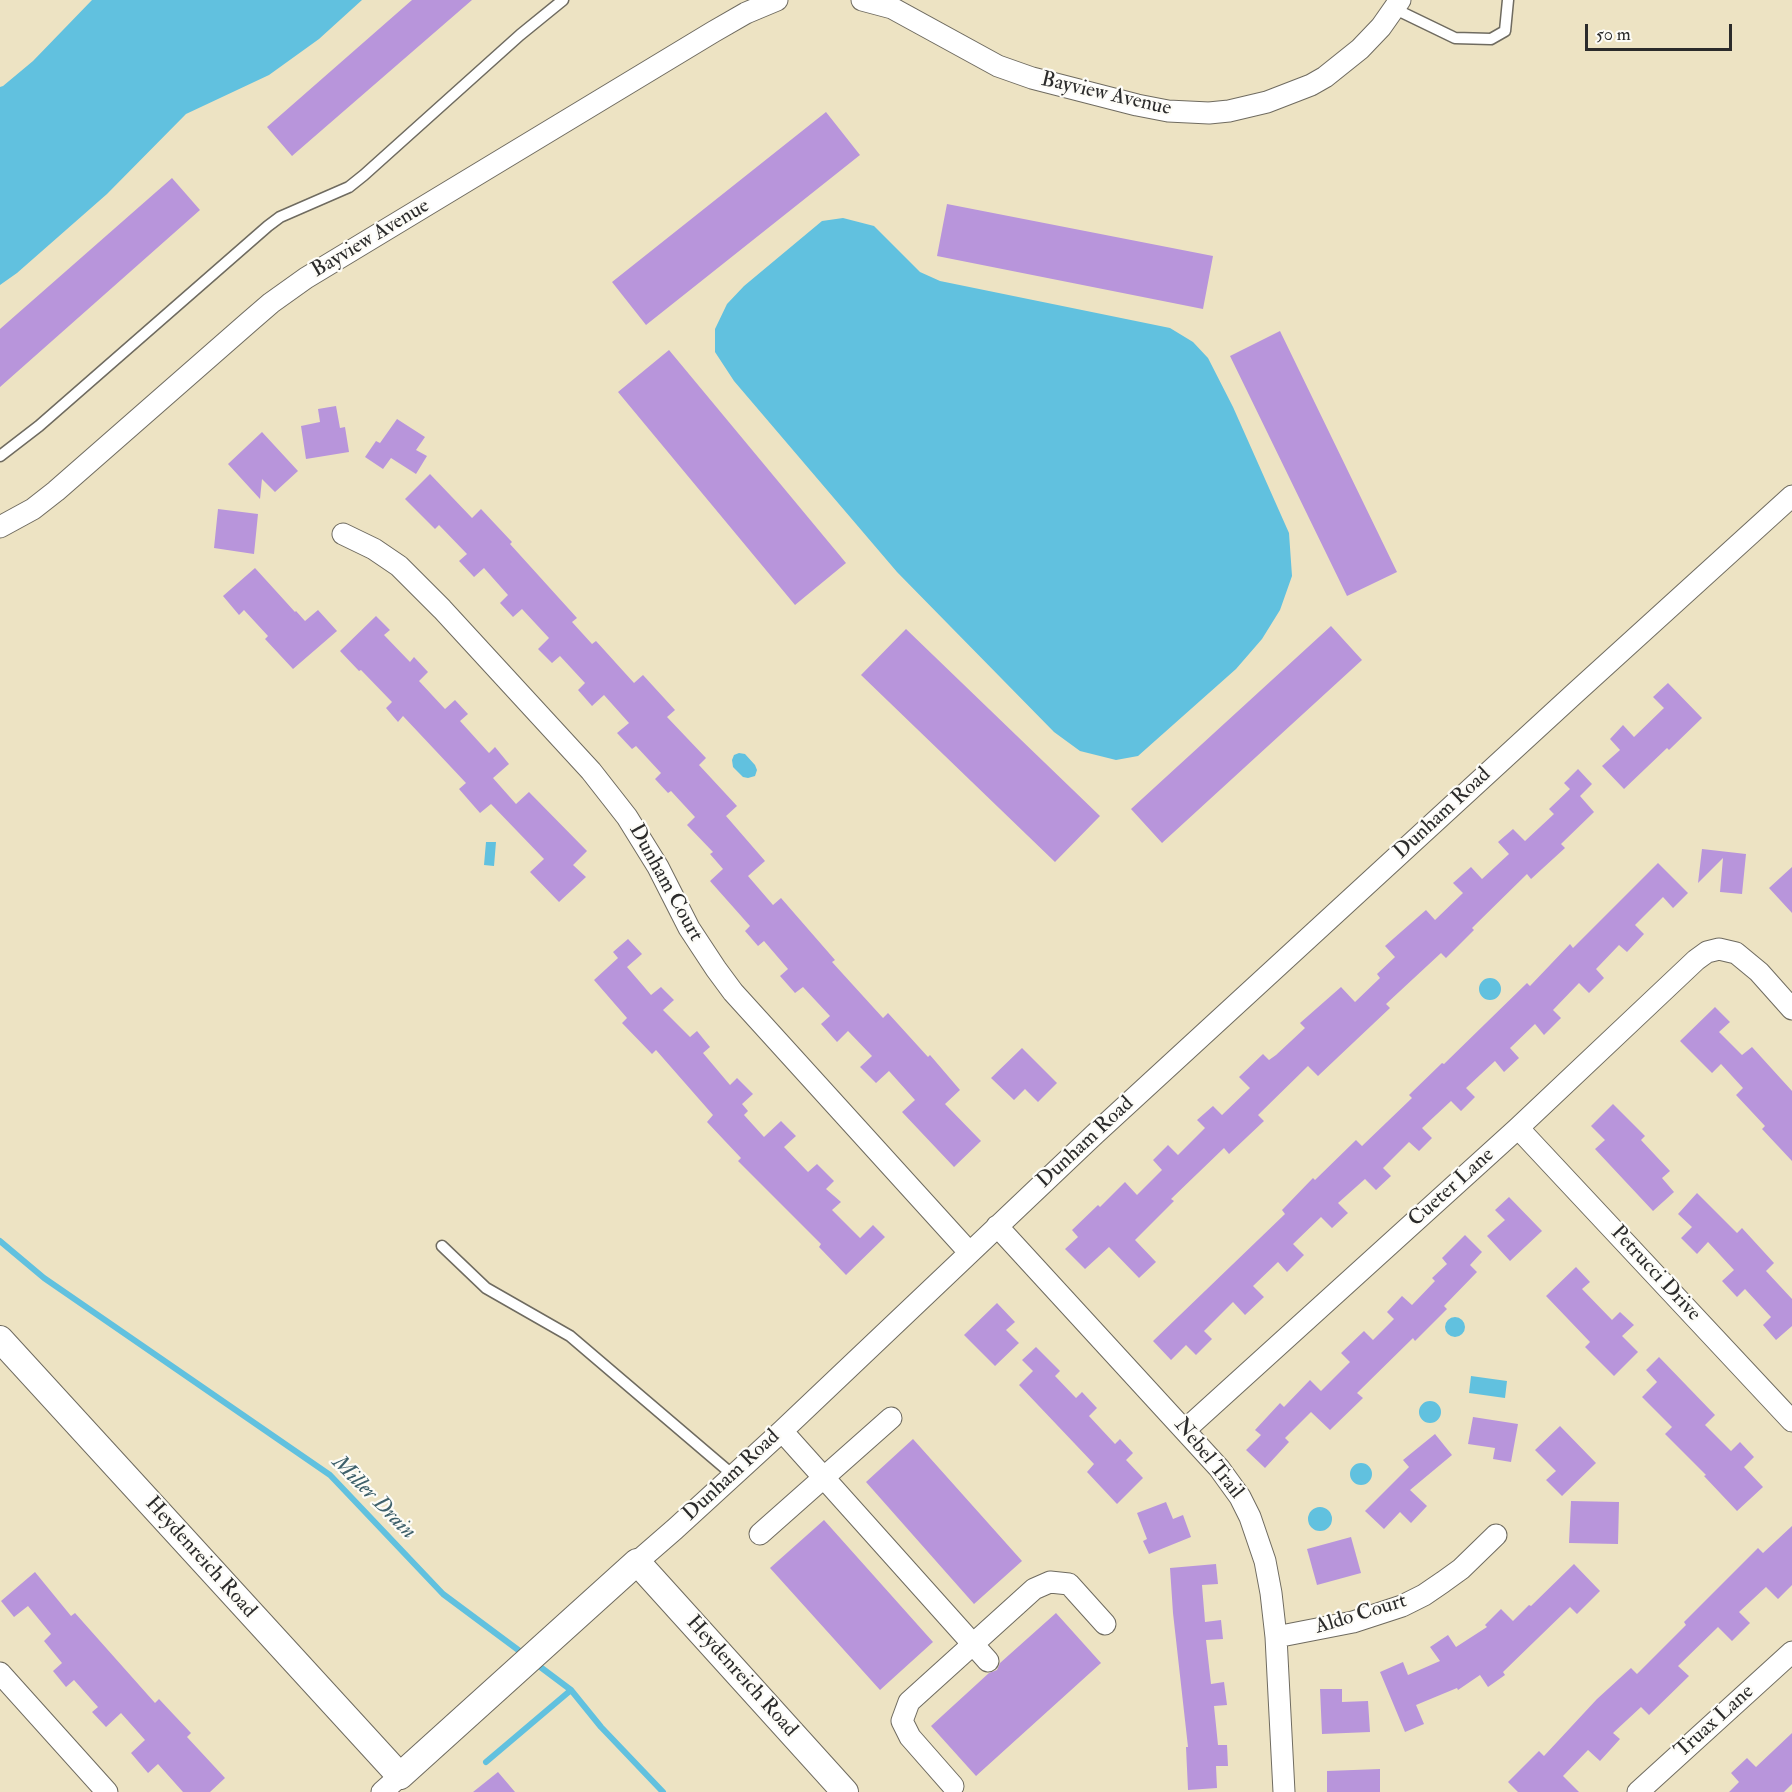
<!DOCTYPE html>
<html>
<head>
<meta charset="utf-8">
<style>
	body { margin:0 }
	#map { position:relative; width:1792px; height:1792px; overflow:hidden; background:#ede3c3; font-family:"IM FELL Double Pica",serif }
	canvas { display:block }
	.scale { position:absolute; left:1585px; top:24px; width:147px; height:27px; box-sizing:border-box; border:3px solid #2b2b2b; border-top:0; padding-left:8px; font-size:18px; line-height:21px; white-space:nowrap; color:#2b2b2b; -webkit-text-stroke:4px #fdfcf7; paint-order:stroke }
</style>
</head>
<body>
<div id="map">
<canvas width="1792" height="1792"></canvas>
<div class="scale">50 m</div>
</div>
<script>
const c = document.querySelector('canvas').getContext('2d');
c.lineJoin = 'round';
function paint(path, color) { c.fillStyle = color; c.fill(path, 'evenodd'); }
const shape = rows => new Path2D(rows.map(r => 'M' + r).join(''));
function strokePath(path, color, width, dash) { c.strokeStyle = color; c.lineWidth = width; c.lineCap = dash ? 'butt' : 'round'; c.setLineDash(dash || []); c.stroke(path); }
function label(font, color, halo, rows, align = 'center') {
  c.font = font + ' "IM FELL Double Pica",serif'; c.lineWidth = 4.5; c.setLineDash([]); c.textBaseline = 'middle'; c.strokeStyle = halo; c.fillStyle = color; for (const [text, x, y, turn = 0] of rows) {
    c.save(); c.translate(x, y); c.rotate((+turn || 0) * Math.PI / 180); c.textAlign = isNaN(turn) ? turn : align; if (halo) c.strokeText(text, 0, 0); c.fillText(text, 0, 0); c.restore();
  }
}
paint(shape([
	[92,0,362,0,319,39,269,75,186,114,107,194,17,273,0,285,0,87,3,86,33,61],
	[843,218,874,226,920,272,940,281,1170,328,1193,342,1208,358,1233,407,1289,533,1292,576,1280,610,1262,639,1236,669,1138,756,1116,760,1080,751,1054,732,897,572,734,381,715,352,715,329,727,304,744,286,822,221],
	[739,753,745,754,755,765,757,770,755,776,748,778,743,777,733,767,732,760,734,755],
	[486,842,496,842,494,866,484,865],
	'1479 989a11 11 0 1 1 22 0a11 11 0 1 1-22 0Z',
	'1445 1327a10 10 0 1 1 20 0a10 10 0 1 1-20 0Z',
	[1471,1376,1507,1381,1505,1398,1469,1393],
	'1419 1412a11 11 0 1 1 22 0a11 11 0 1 1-22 0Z',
	'1350 1474a11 11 0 1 1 22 0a11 11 0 1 1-22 0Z',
	'1308 1519a12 12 0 1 1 24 0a12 12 0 1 1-24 0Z'
]), '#61c1df');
strokePath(shape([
	[0,1241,44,1278,330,1475,443,1594,525,1655],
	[535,1663,571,1690,601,1727,663,1792],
	[486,1762,571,1690]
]), '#61c1df', 6);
paint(shape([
	[412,0,472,0,292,156,267,127],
	[826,112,860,155,646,325,612,282],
	[172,178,200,210,0,387,0,329],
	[947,204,1213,256,1203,309,937,256],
	[1280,331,1397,572,1347,596,1230,356],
	[669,350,846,563,795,605,618,392],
	[336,406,340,428,345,427,349,452,306,459,301,426,320,422,318,409],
	[397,419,425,437,416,450,427,456,416,474,391,458,383,469,365,457,376,441,380,443],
	[262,432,298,471,275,492,262,479,260,499,228,464],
	[430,474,472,518,481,509,512,542,510,544,577,618,572,622,592,644,596,641,634,683,643,675,675,710,667,717,706,758,699,765,737,806,726,816,765,861,748,876,773,905,781,898,835,960,832,962,883,1018,888,1013,928,1057,930,1055,960,1090,945,1104,981,1141,954,1167,902,1112,915,1100,889,1071,876,1083,860,1067,872,1056,848,1031,837,1042,821,1024,830,1016,803,987,795,993,780,976,788,969,764,941,758,946,745,931,750,926,710,881,723,869,710,854,713,852,687,825,695,817,671,791,668,793,655,779,661,773,636,746,632,749,617,733,629,723,604,695,592,706,578,690,585,683,560,656,552,663,538,649,549,638,522,609,513,617,500,603,508,595,484,568,474,577,459,561,467,554,439,525,435,529,405,499],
	[218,509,258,514,254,554,214,548],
	[255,568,295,612,296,611,305,621,318,610,337,631,293,669,265,639,268,636,244,610,239,615,223,596],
	[376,616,390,630,384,635,410,662,414,657,428,672,419,681,445,709,455,700,468,714,460,721,489,753,495,747,509,764,493,778,516,804,529,792,587,851,573,865,586,877,559,902,530,872,544,859,491,804,480,813,459,789,466,783,403,716,398,722,386,708,392,702,361,670,359,671,340,651],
	[1331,626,1362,660,1162,843,1131,809],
	[906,629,1100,816,1055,862,861,675],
	[1668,683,1702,718,1669,750,1667,748,1624,789,1602,766,1620,750,1610,739,1623,725,1634,737,1664,708,1653,697],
	[1578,769,1592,784,1580,796,1594,812,1561,844,1565,848,1531,879,1527,874,1472,928,1474,930,1446,958,1441,953,1386,1004,1390,1008,1318,1076,1308,1066,1258,1115,1264,1121,1229,1154,1224,1148,1171,1199,1174,1201,1135,1240,1156,1262,1139,1278,1109,1247,1085,1269,1065,1249,1078,1237,1072,1230,1098,1205,1100,1207,1125,1182,1137,1195,1162,1170,1153,1160,1168,1145,1178,1155,1205,1128,1197,1120,1213,1106,1222,1115,1250,1088,1239,1077,1263,1054,1269,1060,1276,1055,1305,1028,1300,1023,1341,987,1355,1002,1380,978,1377,974,1395,957,1385,946,1426,910,1435,920,1463,893,1453,883,1471,867,1482,879,1509,854,1498,842,1513,829,1525,841,1554,814,1549,809,1570,789,1564,783],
	[1702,849,1746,854,1742,894,1720,892,1723,858,1698,883],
	[1658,863,1688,893,1673,908,1663,897,1635,925,1644,934,1627,952,1619,945,1596,969,1604,978,1589,993,1579,983,1553,1010,1561,1018,1544,1035,1535,1024,1510,1048,1519,1058,1504,1072,1495,1061,1466,1088,1475,1097,1461,1111,1451,1101,1422,1128,1432,1138,1419,1151,1409,1142,1383,1168,1391,1176,1376,1190,1365,1179,1338,1203,1348,1213,1332,1228,1321,1217,1293,1244,1304,1255,1287,1272,1278,1262,1253,1286,1264,1297,1245,1315,1233,1302,1204,1331,1212,1339,1196,1355,1186,1345,1171,1360,1153,1341,1285,1214,1282,1210,1313,1178,1315,1180,1356,1140,1362,1146,1412,1098,1409,1095,1442,1063,1444,1064,1527,983,1530,986,1570,944,1573,948],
	[1792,867,1792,913,1769,888],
	[628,939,642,954,627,967,651,995,661,987,674,1000,663,1010,690,1037,697,1031,710,1047,703,1053,730,1085,737,1078,753,1094,742,1104,748,1111,744,1115,764,1137,781,1121,796,1136,784,1147,808,1172,817,1164,834,1181,826,1189,841,1202,832,1210,860,1238,873,1225,885,1237,846,1275,819,1247,821,1244,738,1161,741,1158,707,1122,713,1115,656,1050,652,1054,622,1023,627,1018,594,980,618,958,613,952],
	[1715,1007,1730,1022,1719,1032,1742,1055,1752,1047,1792,1091,1792,1161,1762,1129,1765,1126,1736,1095,1743,1088,1721,1064,1712,1073,1680,1041],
	[1022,1048,1057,1083,1038,1102,1025,1089,1014,1100,991,1078],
	[1613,1104,1645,1136,1641,1140,1670,1171,1662,1178,1674,1192,1653,1211,1595,1149,1605,1140,1591,1126],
	[1697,1193,1737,1233,1742,1228,1774,1263,1766,1271,1792,1299,1792,1326,1776,1340,1763,1325,1771,1317,1745,1289,1737,1297,1722,1281,1734,1270,1708,1242,1697,1254,1681,1238,1692,1227,1678,1214],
	[1509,1197,1542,1231,1510,1261,1487,1236,1505,1220,1495,1210],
	[1465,1235,1482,1252,1470,1265,1477,1272,1444,1306,1447,1309,1415,1341,1413,1338,1357,1393,1363,1398,1330,1430,1311,1412,1285,1438,1289,1442,1265,1468,1246,1450,1261,1435,1255,1430,1280,1403,1284,1407,1310,1380,1321,1391,1350,1362,1341,1353,1364,1331,1373,1340,1394,1319,1387,1312,1402,1296,1412,1305,1435,1281,1432,1278,1447,1264,1442,1258],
	[1576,1267,1590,1282,1582,1289,1612,1320,1620,1312,1634,1325,1622,1336,1638,1352,1614,1376,1585,1347,1590,1342,1546,1296],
	[997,1303,1015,1322,1006,1330,1019,1343,995,1366,964,1335],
	[1036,1347,1060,1371,1055,1376,1076,1398,1082,1392,1097,1408,1089,1416,1115,1444,1120,1439,1133,1453,1126,1460,1143,1478,1117,1504,1087,1472,1094,1464,1019,1385,1033,1371,1022,1360],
	[1659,1357,1715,1415,1705,1425,1731,1451,1740,1442,1754,1457,1744,1467,1763,1487,1737,1511,1704,1476,1706,1475,1665,1434,1672,1427,1642,1397,1657,1382,1646,1370],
	[1473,1417,1518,1424,1511,1462,1493,1459,1495,1448,1468,1444],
	[1560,1426,1596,1463,1562,1496,1546,1480,1556,1471,1535,1450],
	[1435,1434,1452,1455,1410,1490,1427,1506,1411,1523,1400,1512,1384,1529,1365,1511,1409,1467,1403,1460],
	[913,1439,1022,1561,974,1604,866,1482],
	[1571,1501,1619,1502,1618,1544,1569,1543],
	[1166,1502,1173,1519,1183,1515,1191,1537,1149,1554,1143,1541,1147,1539,1137,1513],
	[824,1520,933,1642,880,1690,770,1568],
	[1792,1526,1792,1585,1778,1599,1766,1587,1739,1612,1750,1623,1732,1641,1718,1627,1678,1666,1689,1676,1649,1715,1641,1707,1613,1733,1620,1739,1600,1761,1588,1750,1563,1776,1579,1792,1518,1792,1508,1782,1539,1751,1544,1756,1597,1699,1631,1668,1637,1674,1686,1625,1684,1622,1758,1548,1763,1553],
	[1351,1537,1361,1573,1317,1585,1307,1549],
	[1216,1564,1218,1584,1202,1585,1205,1622,1221,1620,1223,1639,1206,1640,1211,1684,1224,1682,1227,1705,1214,1706,1218,1745,1227,1745,1228,1766,1216,1766,1217,1788,1188,1790,1186,1747,1188,1747,1173,1613,1170,1568],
	[1574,1564,1600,1591,1577,1614,1570,1607,1503,1672,1505,1675,1488,1687,1480,1675,1458,1690,1457,1688,1416,1705,1424,1724,1405,1732,1380,1672,1403,1662,1408,1675,1440,1661,1430,1647,1448,1635,1456,1647,1487,1627,1485,1625,1501,1609,1513,1621,1529,1605,1531,1606],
	[35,1572,71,1616,75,1613,155,1703,159,1699,191,1733,187,1737,225,1778,210,1792,183,1792,158,1764,148,1773,131,1753,145,1740,121,1713,106,1727,92,1712,98,1707,74,1680,66,1687,53,1671,62,1663,44,1641,51,1634,28,1606,14,1617,1,1601],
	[1056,1613,1101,1663,976,1776,931,1726,989,1673,997,1670,1000,1663],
	[1320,1689,1342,1689,1342,1702,1368,1701,1370,1732,1322,1734],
	[1792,1733,1792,1784,1784,1792,1729,1792,1739,1782,1731,1773,1747,1758,1756,1767],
	[1380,1769,1380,1792,1327,1792,1327,1771],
	[498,1772,515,1792,473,1792]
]), '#b895db');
const service = shape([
	[1395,9,1455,38,1491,39,1505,31,1508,0],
	[0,456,39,426,268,226,280,217,349,187,364,175,520,35,563,0],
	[442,1246,486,1288,570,1336,733,1475]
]);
const minor = shape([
	[862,0,892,8,998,66,1032,78,1137,105,1168,111,1209,113,1229,111,1267,102,1311,85,1325,77,1360,49,1381,27,1400,0],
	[0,527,33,509,56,491,249,322,271,303,306,278,713,32,746,13,777,0],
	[343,534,374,549,399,566,442,609,591,771,627,817,658,867,689,928,716,969,733,992,969,1252],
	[1518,1128,1792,1421],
	[997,1226,1219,1468,1240,1497,1250,1517,1265,1561,1271,1593,1276,1637,1284,1792],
	[1186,1429,1518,1128,1696,960,1707,952,1719,949,1736,953,1759,972,1792,1009],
	[782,1431,988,1661],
	[760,1534,891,1418],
	[637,1562,675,1529,782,1431,1095,1134,1574,694,1792,496],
	[1276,1637,1353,1622,1402,1606,1424,1595,1443,1582,1461,1569,1496,1535],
	[0,1673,107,1792],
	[953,1786,910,1737,902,1721,909,1702,1034,1589,1050,1582,1069,1584,1105,1624],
	[382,1792,400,1776],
	[1638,1792,1792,1652]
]);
const tertiary = shape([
	[0,1339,400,1776,637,1562,845,1792]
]);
strokePath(service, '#6f6b60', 13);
strokePath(minor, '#6f6b60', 23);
strokePath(tertiary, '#6f6b60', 28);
strokePath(service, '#fff', 10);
strokePath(minor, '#fff', 21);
strokePath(tertiary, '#fff', 26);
label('21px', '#2b2b2b', '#fdfcf7', [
	["Bayview Avenue",1106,95,13],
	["Bayview Avenue",371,239,-31],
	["Dunham Road",1443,814,-43],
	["Dunham Court",665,883,61],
	["Dunham Road",1086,1143,-43],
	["Cueter Lane",1452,1188,-42],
	["Petrucci Drive",1655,1274,47],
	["Nebel Trail",1208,1459,51],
	["Dunham Road",732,1476,-43],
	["Heydenreich Road",200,1558,48],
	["Aldo Court",1361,1615,-17],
	["Heydenreich Road",741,1677,48],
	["Truax Lane",1715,1722,-42]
]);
label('italic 22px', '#3e606a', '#fdfcf7', [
	["Miller Drain",373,1498,45]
]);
</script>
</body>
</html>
